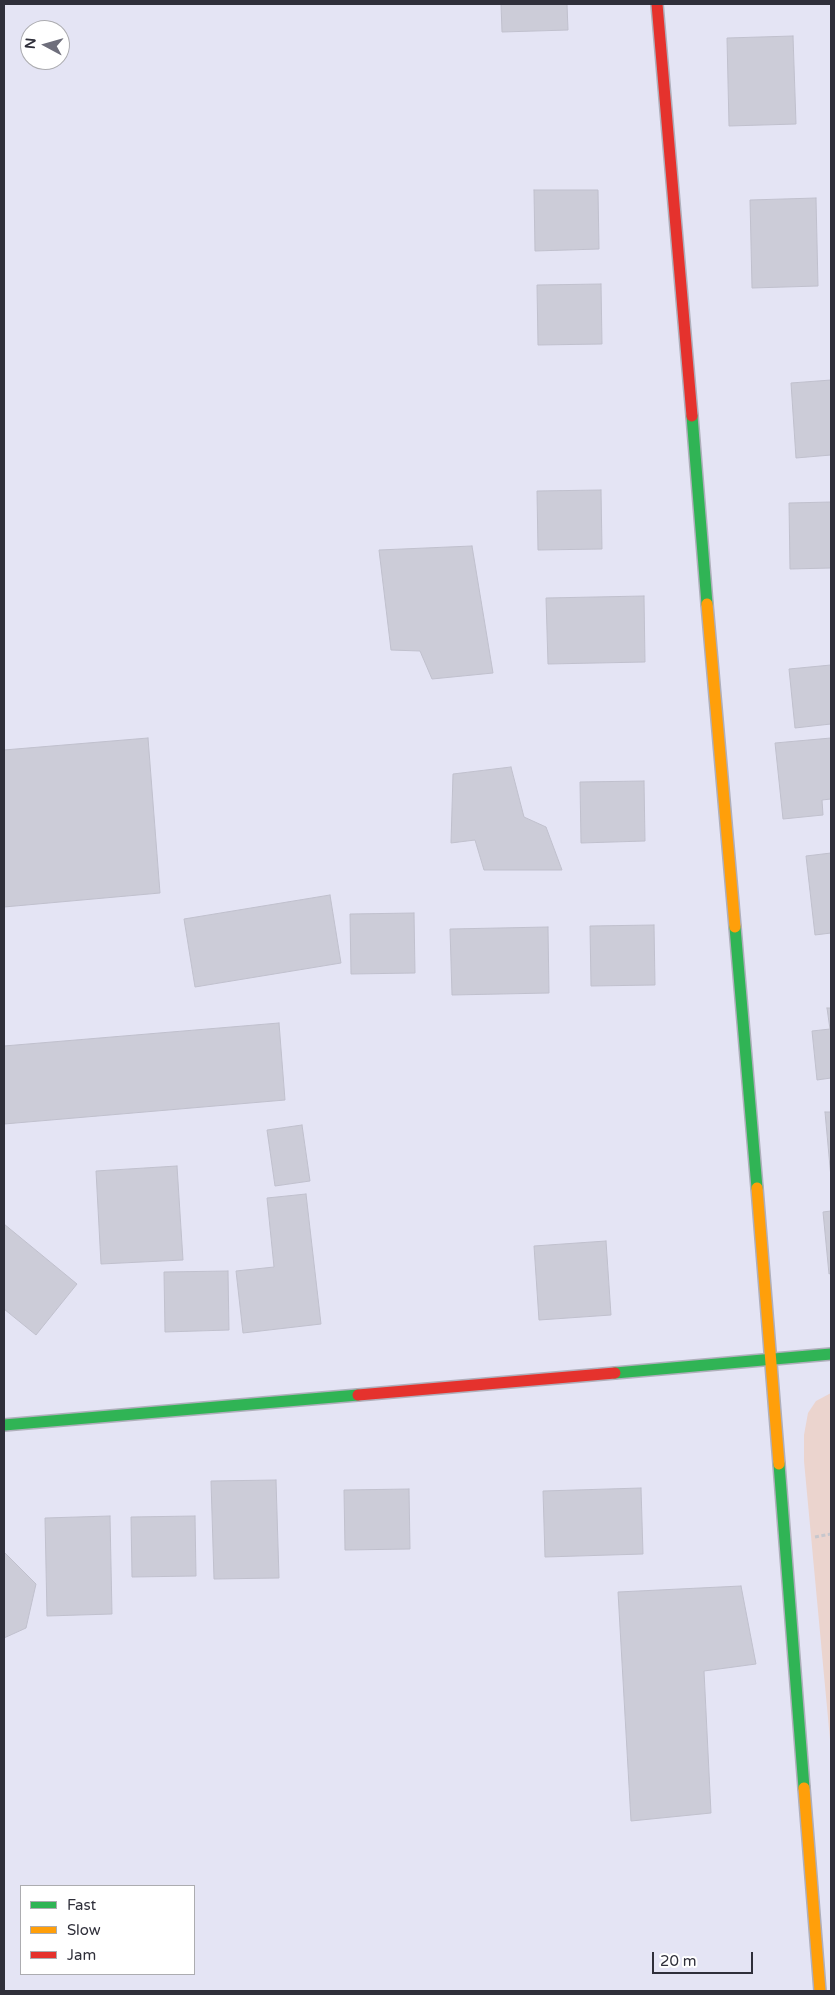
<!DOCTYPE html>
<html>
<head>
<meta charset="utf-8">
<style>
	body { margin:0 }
	#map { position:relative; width:835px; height:1995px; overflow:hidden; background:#e4e4f4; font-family:"Varela Round",sans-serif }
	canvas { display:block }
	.frame { position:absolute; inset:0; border:5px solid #2f2f3a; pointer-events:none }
	.legend { position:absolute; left:20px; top:1885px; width:175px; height:90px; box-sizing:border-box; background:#fff; border:1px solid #acacb0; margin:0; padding:6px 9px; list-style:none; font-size:15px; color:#2f2f3a }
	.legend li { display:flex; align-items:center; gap:10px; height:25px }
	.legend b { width:25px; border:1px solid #acacb0 }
	.north { position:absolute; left:20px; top:20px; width:50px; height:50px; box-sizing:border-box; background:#fff; border:1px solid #acacb0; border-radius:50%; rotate:276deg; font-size:14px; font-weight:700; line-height:20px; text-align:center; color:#2f2f3a }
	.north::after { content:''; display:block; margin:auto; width:18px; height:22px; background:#6e6e7b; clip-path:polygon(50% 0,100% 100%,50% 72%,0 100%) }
	.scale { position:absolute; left:652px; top:1952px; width:101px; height:22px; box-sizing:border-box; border:2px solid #2f2f3a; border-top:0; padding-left:6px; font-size:15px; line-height:18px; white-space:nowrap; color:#2f2f3a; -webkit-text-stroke:4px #fff; paint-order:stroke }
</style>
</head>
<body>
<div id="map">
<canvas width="835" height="1995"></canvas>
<div class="frame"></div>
<ul class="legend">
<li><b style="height:6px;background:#30b455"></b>Fast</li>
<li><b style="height:6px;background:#ff9f0a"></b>Slow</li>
<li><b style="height:6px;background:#e5322d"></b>Jam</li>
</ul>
<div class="north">N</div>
<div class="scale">20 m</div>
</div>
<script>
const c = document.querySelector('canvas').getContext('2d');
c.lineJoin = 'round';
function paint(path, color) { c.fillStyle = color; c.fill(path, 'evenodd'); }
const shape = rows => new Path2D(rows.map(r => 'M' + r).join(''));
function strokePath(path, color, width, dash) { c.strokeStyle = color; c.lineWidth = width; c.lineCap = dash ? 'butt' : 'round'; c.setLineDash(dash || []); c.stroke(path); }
paint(shape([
	[831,1393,831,1750,804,1461,804,1435,808,1413,816,1401]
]), '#ebd4ce');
const building = shape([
	[501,4,567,4,568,30,502,32,501,4],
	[793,36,796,124,729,126,727,38,793,36],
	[534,190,598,190,599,249,535,251,534,190],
	[816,198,818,286,752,288,750,200,816,198],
	[601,284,602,344,538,345,537,285,601,284],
	[831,380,831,455,796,458,791,383,831,380],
	[601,490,602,549,538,550,537,491,601,490],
	[831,502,831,568,790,569,789,503,831,502],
	[472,546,493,673,432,679,420,651,391,650,379,550,472,546],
	[644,596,645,662,548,664,546,598,644,596],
	[831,665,831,724,795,728,789,669,831,665],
	[148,738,160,893,4,907,4,750,148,738],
	[831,738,831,799,822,800,823,815,783,819,775,743,831,738],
	[511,767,524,817,546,827,562,870,484,870,475,840,451,843,453,774,511,767],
	[644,781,645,841,581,843,580,782,644,781],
	[831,853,831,933,815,935,806,856,831,853],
	[330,895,341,963,195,987,184,919,330,895],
	[414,913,415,973,351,974,350,914,414,913],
	[654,925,655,985,591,986,590,926,654,925],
	[548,927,549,993,452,995,450,929,548,927],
	[827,1008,831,1008,831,1078,817,1080,812,1031,830,1029,827,1008],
	[279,1023,285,1100,4,1124,4,1046,279,1023],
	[825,1112,831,1112,831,1178,825,1112],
	[302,1125,310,1181,275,1186,267,1130,302,1125],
	[177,1166,183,1260,101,1264,96,1171,177,1166],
	[306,1194,321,1324,243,1333,236,1271,274,1267,267,1198,306,1194],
	[831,1211,831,1273,829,1274,823,1212,831,1211],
	[4,1224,77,1284,36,1335,4,1309,4,1224],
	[606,1241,611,1315,539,1320,534,1246,606,1241],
	[228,1271,229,1330,165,1332,164,1272,228,1271],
	[276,1480,279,1578,214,1579,211,1481,276,1480],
	[641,1488,643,1554,545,1557,543,1491,641,1488],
	[409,1489,410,1549,345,1550,344,1490,409,1489],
	[110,1516,112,1614,47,1616,45,1518,110,1516],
	[195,1516,196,1576,132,1577,131,1517,195,1516],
	[4,1552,36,1584,26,1628,4,1638,4,1552],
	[741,1586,756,1664,704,1671,711,1813,631,1821,618,1592,741,1586]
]);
paint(building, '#ccccd8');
strokePath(building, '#c0c0cd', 1);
const fast = shape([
	[692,416,707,604],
	[735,927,757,1188],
	[615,1373,831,1354],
	[4,1425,358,1395],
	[779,1464,804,1788]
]);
const slow = shape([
	[707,604,735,927],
	[757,1188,779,1464],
	[804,1788,820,1991]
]);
const jam = shape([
	[657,4,692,416],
	[358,1395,615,1373]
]);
strokePath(fast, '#afafbb', 14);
strokePath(slow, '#afafbb', 14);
strokePath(jam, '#afafbb', 14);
strokePath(shape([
	[815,1537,831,1534]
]), '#c7c7cd', 3, [4, 2.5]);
strokePath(fast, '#30b455', 11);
strokePath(slow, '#ff9f0a', 11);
strokePath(jam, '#e5322d', 11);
</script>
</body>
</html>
